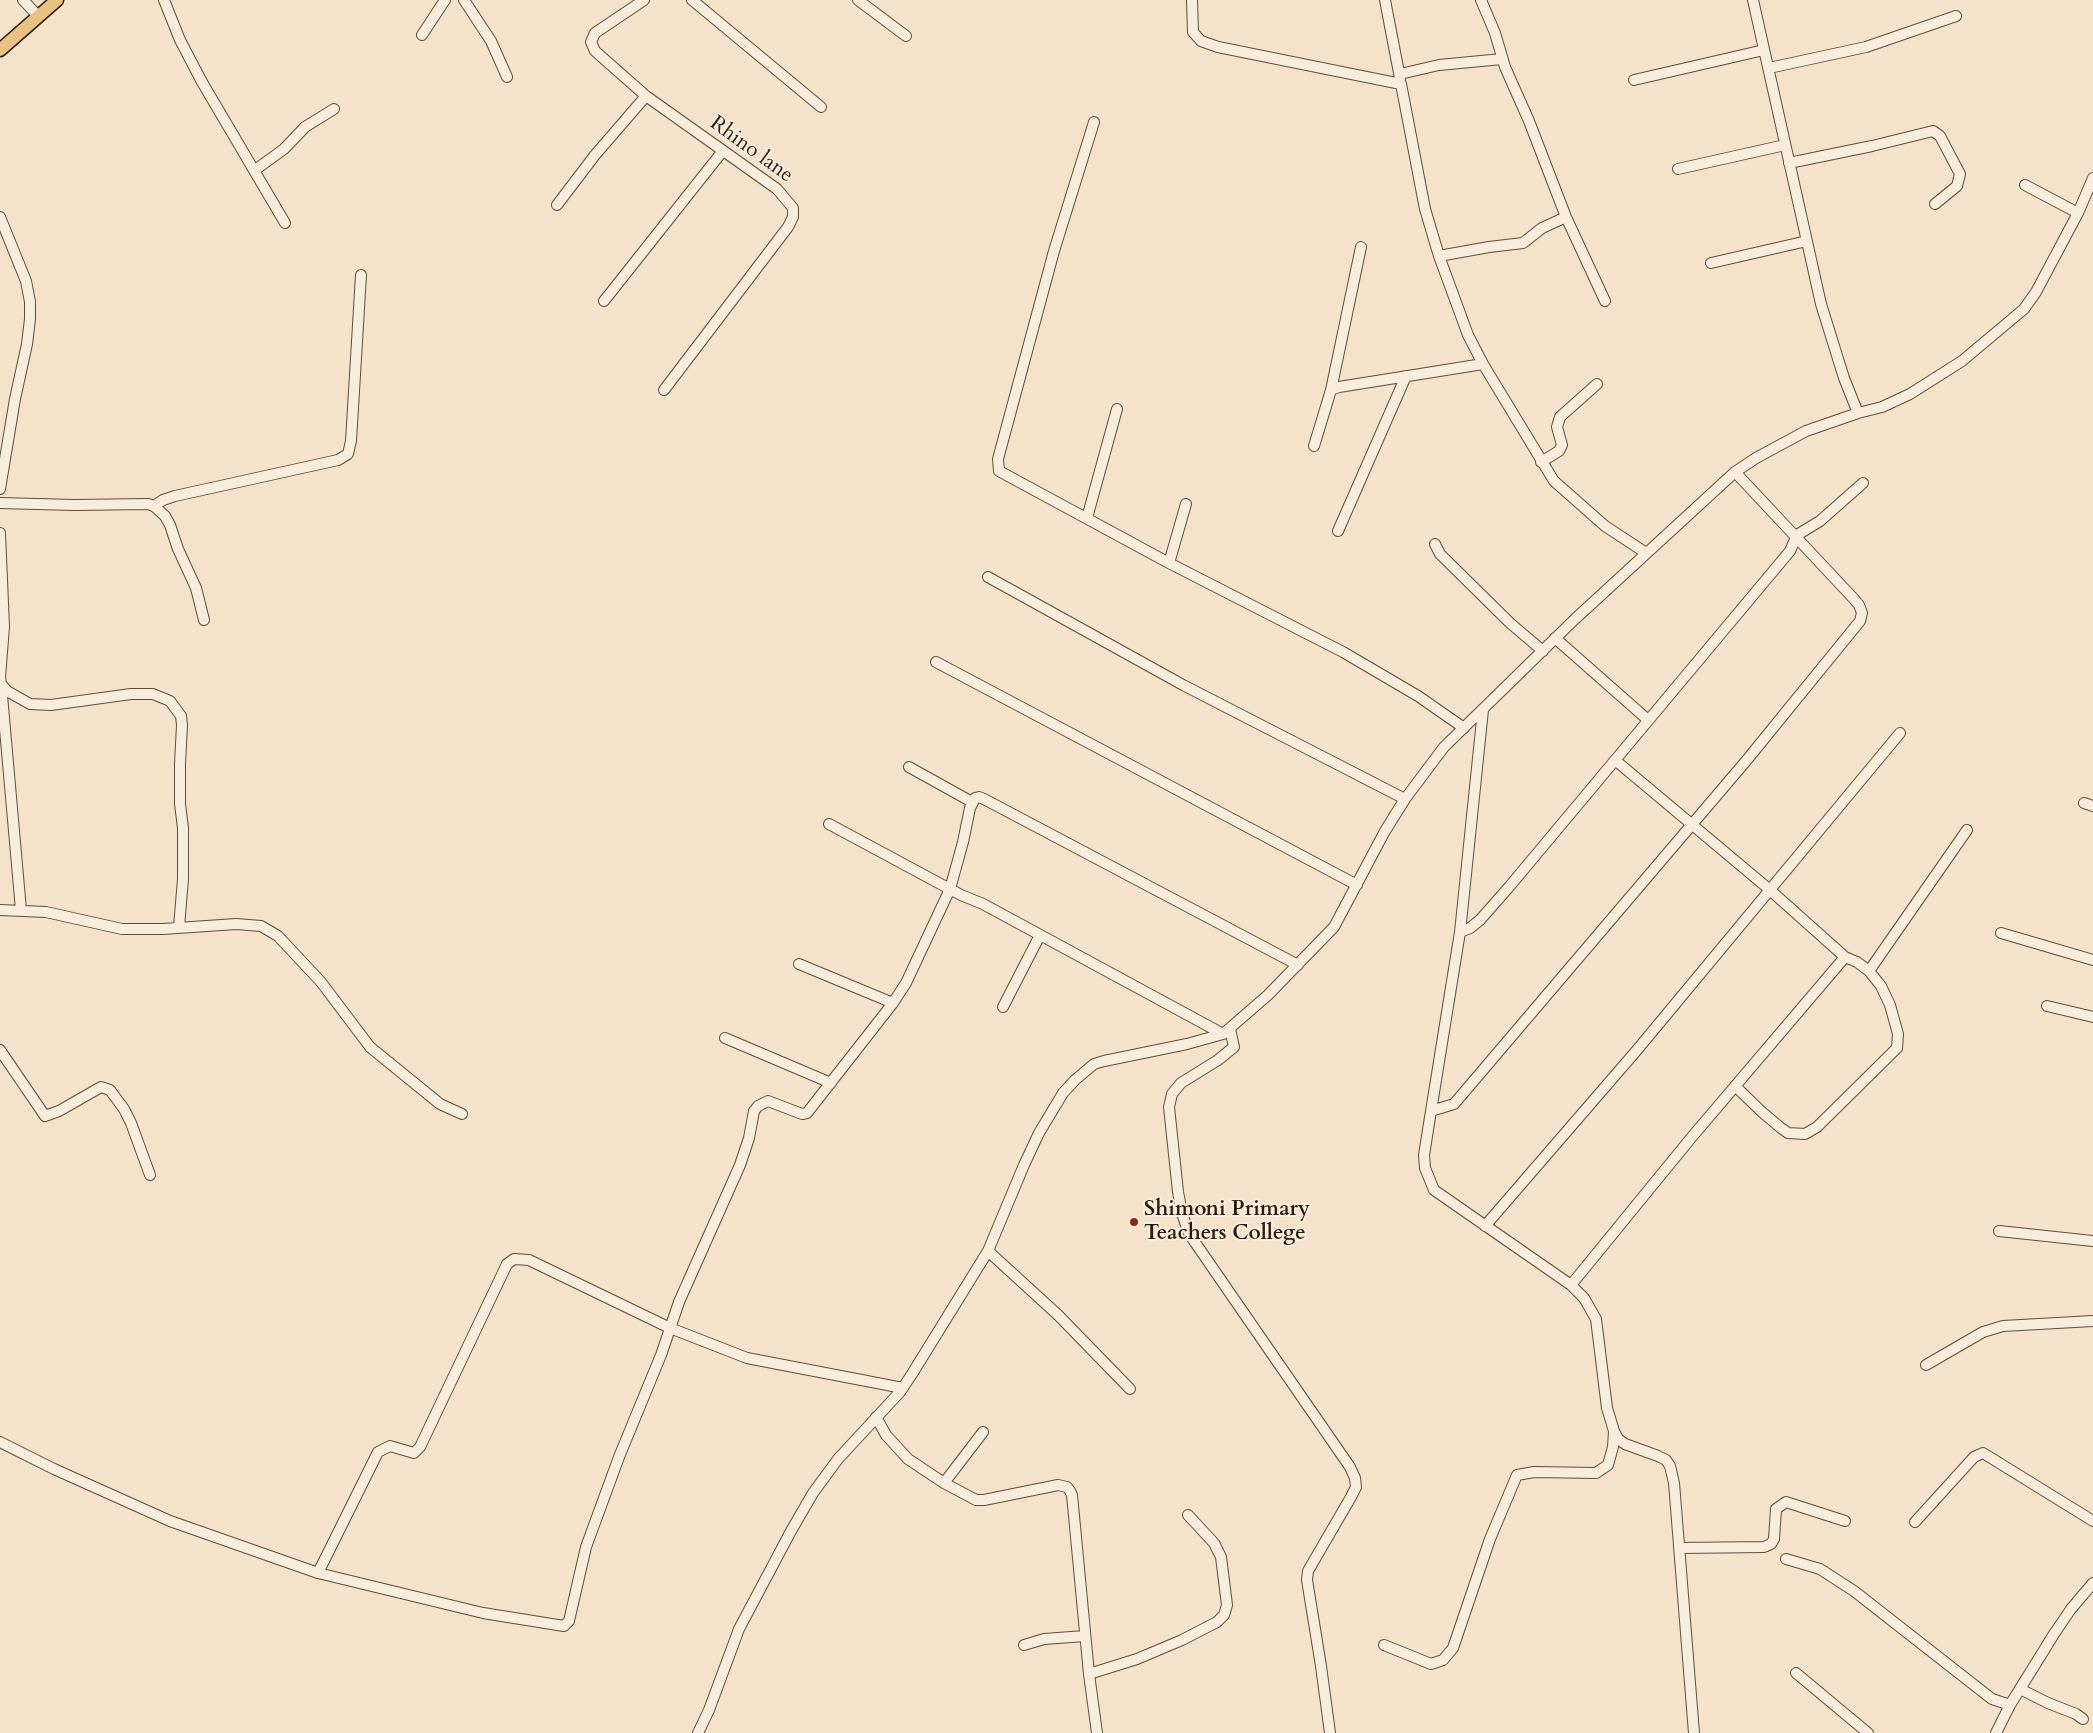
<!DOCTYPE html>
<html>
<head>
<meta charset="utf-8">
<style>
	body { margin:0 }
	canvas { display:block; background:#f4e2ca }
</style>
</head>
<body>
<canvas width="2093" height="1733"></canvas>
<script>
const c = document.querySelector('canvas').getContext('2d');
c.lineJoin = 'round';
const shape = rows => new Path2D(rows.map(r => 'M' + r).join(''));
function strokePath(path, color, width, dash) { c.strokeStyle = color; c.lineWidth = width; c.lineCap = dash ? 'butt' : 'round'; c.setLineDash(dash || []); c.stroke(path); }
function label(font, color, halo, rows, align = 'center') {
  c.font = font + ' Cardo,serif'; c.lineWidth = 4; c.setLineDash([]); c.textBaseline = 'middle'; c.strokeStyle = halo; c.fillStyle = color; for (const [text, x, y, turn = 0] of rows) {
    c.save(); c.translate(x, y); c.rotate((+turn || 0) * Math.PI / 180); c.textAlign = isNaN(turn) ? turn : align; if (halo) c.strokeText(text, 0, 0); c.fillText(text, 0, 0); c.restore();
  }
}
const minor = shape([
	[23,0,38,16],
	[164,0,180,40,202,82,285,223],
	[464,0,491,41,507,77],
	[644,0,595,33,591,42,595,51,646,96,777,189,793,208,793,217,788,227,664,390],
	[692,0,821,107],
	[858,0,906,36],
	[1192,0,1193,32,1201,41,1218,47,1401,84,1425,209,1439,256,1468,335,1483,364,1554,481,1605,526,1646,553],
	[1385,0,1400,78],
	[1481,0,1495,33,1505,67,1529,121,1566,217,1605,301],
	[1753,0,1821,304,1844,378,1858,413],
	[422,35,445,0],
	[1769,68,1866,47,1956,16],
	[1400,74,1439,65,1502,59],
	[1634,80,1764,50],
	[1094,122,1054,251,998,459,999,471,1169,563,1343,652,1418,696,1464,728],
	[1789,163,1872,146,1933,131,1940,136,1960,174,1957,186,1935,204],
	[1678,169,1785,145],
	[255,170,284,149,305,127,334,109],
	[2025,185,2078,213],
	[557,205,595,155,646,96],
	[0,217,26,281,30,302,30,319,27,344,15,399,0,489],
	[1439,256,1489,247,1523,243,1542,228,1566,217],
	[1711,263,1807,241],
	[604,301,722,152],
	[1331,390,1361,247],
	[1314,446,1331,390,1339,387,1483,364],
	[1541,462,1559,451,1562,445,1557,427,1560,417,1597,384],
	[0,503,74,505,148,504,154,506,165,516,170,525,178,549,196,588,204,620],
	[154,506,163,500,175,496,338,460,348,454,351,441,361,275],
	[1087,518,1117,409],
	[1338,531,1406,376],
	[0,533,4,627,0,677,1,684,7,691,30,704,51,705,131,694,153,694,170,701,181,716,182,725,180,764,180,804,183,828,183,879,179,927],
	[1435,544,1440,554,1510,623,1543,651],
	[1169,563,1186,504],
	[988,577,1183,685,1405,799],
	[1555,638,1648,720],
	[936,662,1357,885],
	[1,684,21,910],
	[1483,710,1460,932,1431,1111,1424,1155,1425,1168,1434,1190,1571,1285,1584,1298,1596,1319,1607,1408,1614,1431,1618,1439,1625,1444,1658,1456,1666,1460,1670,1466,1674,1483,1694,1733],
	[1615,760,1770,890,1845,957,1857,962,1869,971,1881,986,1890,1005,1898,1034,1897,1048,1817,1127,1805,1134,1788,1133,1781,1128,1762,1112,1735,1086],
	[909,767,972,802],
	[2084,803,2093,806],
	[829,824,961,895,983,904,1223,1034],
	[0,910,46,912,122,929,163,929,236,924,261,926,278,936,321,982,370,1047,440,1104,462,1114],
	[1460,932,1470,928,1480,920,1509,887,1790,551,1797,535,1820,521,1863,483],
	[2001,933,2093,960],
	[799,964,893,1003],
	[1869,971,1967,830],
	[2047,1006,2093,1017],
	[1003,1007,1040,935],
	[1230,1029,1234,1047,1218,1060,1181,1083,1172,1094,1169,1107,1178,1192,1182,1213,1188,1231,1194,1241,1350,1467,1355,1478,1356,1487,1351,1497,1308,1571,1307,1580,1321,1666,1330,1733],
	[725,1038,831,1083],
	[0,1050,45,1116,59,1111,101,1087,110,1090,124,1109,131,1123,150,1175],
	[1431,1111,1454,1104,1746,761,1860,621,1862,613,1859,605,1854,599,1735,472],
	[1485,1226,1637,1050,1900,733],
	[1999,1231,2093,1241],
	[988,1251,1058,1315,1130,1389],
	[1571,1285,1691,1138,1845,957],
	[1926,1365,1983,1332,2003,1326,2093,1321],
	[876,1417,886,1435,908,1459,944,1483,976,1500,984,1500,1058,1485,1067,1487,1070,1491,1072,1495,1089,1674,1097,1733],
	[0,1442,54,1469,170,1521,318,1573,483,1613,564,1626,569,1621,586,1547,619,1457,661,1355,679,1302,740,1165,749,1138,754,1111,758,1106,768,1101,802,1114,807,1113,893,1003,906,983,950,889,963,842,970,808,975,798,979,797,984,799,1298,965],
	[944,1483,983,1432],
	[1915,1522,1974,1457,1983,1453,2093,1521],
	[1680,1548,1764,1547,1771,1544,1774,1539,1776,1509,1786,1502,1845,1521],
	[1786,1559,1820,1569,1854,1591,1992,1699,2010,1705],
	[318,1573,378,1452,390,1446,414,1453,420,1447,507,1264,514,1259,529,1260,670,1328,747,1358,903,1388],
	[1024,1645,1044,1639,1085,1636],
	[1384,1645,1431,1664,1443,1660,1453,1648,1490,1539,1517,1475,1534,1472,1596,1473,1608,1465,1613,1447,1614,1431],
	[1796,1673,1868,1733],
	[1089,1674,1137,1659,1182,1640,1217,1622,1224,1615,1227,1605,1221,1557,1214,1543,1188,1515],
	[2020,1689,2048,1703,2076,1714,2083,1719],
	[698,1733,709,1710,739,1629,791,1531,813,1493,838,1459,900,1392,912,1374,988,1251,1024,1165,1039,1133,1063,1093,1075,1080,1094,1064,1104,1061,1187,1044,1223,1034,1268,995,1334,927,1385,831,1405,799,1444,747,1575,619,1735,472,1756,458,1806,431,1858,413,1882,407,1910,394,1962,361,2024,309,2036,292,2078,213,2093,178],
	[1996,1733,2010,1705,2054,1634,2071,1609,2093,1583]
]);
const major = shape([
	[0,50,57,0]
]);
strokePath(minor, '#5d4e3d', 12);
strokePath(major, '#2b1c0e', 15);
strokePath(minor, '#f8ecdd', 10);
strokePath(major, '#eac185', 12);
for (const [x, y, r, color] of [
	[1134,1222,5,"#8f2418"]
]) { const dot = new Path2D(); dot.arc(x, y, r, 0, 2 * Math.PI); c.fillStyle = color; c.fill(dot); strokePath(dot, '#f8ecdd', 2); }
label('21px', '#2b1c0e', '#f8ecdd', [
	["Rhino lane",751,150,36]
]);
label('bold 21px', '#2b1c0e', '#f8ecdd', [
	["Shimoni Primary",1144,1210],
	["Teachers College",1144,1234]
], 'left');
</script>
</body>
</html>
